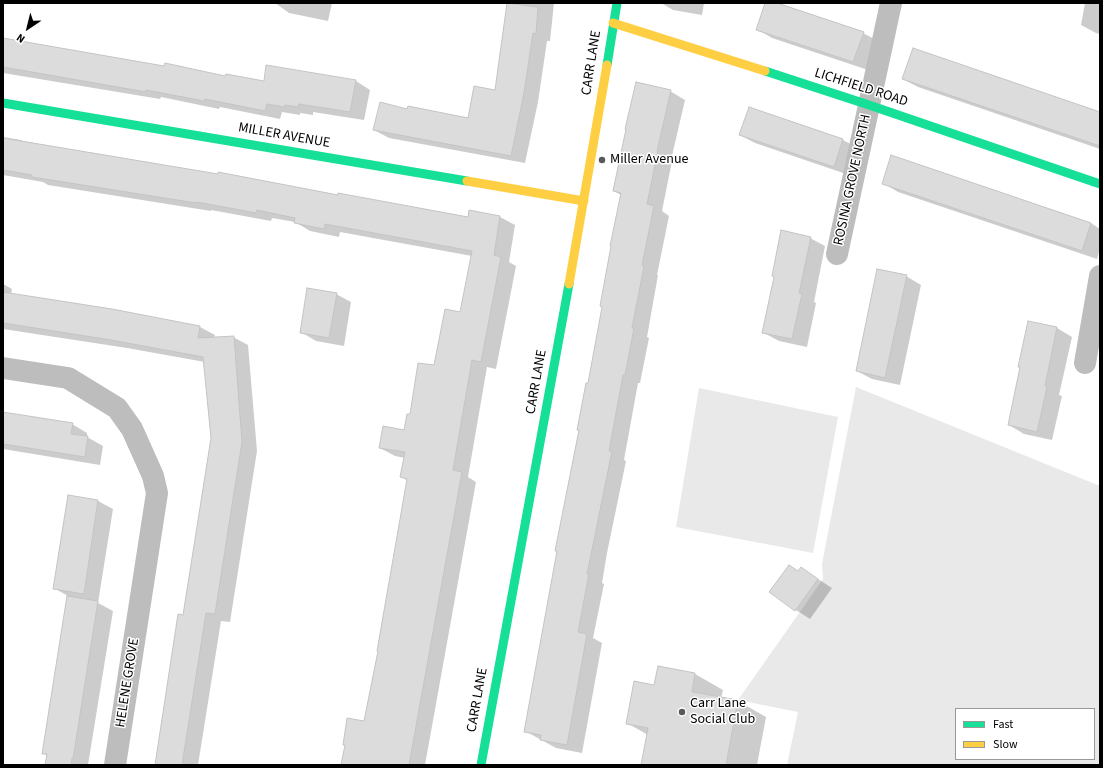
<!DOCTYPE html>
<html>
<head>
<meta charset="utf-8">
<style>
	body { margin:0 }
	#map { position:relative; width:1103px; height:768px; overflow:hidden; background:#fff; font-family:"Source Sans 3",sans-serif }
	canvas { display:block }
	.frame { position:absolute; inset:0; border:4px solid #000; pointer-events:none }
	.legend { position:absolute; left:955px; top:708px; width:140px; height:52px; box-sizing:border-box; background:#fff; border:1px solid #999; margin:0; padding:5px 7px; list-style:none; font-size:12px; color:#000 }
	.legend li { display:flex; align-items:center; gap:8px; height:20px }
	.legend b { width:20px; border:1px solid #999 }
	.north { position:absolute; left:8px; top:8px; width:40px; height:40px; -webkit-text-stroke:3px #fff; paint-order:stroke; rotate:215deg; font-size:11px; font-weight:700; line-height:16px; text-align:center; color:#000 }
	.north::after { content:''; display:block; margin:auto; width:14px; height:18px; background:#000; clip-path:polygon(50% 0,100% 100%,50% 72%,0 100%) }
</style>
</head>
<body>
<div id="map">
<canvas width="1103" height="768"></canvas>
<div class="frame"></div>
<ul class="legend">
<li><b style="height:5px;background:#16e098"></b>Fast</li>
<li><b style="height:5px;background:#ffcf43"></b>Slow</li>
</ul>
<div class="north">N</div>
</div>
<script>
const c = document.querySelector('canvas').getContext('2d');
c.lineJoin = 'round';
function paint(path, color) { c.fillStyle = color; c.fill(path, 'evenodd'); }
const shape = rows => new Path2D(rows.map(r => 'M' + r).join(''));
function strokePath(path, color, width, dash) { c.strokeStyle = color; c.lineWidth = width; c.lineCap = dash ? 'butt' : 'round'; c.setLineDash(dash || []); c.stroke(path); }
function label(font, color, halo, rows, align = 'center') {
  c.font = font + ' "Source Sans 3",sans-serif'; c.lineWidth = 3; c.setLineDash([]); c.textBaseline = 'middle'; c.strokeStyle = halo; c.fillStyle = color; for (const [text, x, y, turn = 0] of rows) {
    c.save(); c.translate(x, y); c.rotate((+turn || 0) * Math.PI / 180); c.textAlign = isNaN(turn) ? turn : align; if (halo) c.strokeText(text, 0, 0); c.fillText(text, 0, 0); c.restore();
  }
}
paint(shape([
	[856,387,1100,486,1100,765,787,765,798,712,738,700,823,579,822,564],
	[956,709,1094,709,1094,759,956,759],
	[699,388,838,417,813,553,676,527]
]), '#e9e9e9');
paint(shape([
	[275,3,332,3,328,21,289,13],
	[508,3,554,3,550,41,547,41,538,102,525,163,389,138,374,130,408,110,469,119,495,91],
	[661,3,704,3,702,15,673,10],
	[766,3,774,3,863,33,878,41,868,70,772,38,757,29],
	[1085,3,1100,3,1100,34,1096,33,1081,25],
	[3,39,165,67,265,82,356,81,370,90,364,120,313,112,313,115,300,113,300,115,282,112,280,119,220,107,219,109,161,97,160,99,3,73],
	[903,79,1100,113,1100,149,918,87],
	[670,91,685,100,671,160,672,161,662,211,669,216,657,275,658,275,647,337,649,338,640,383,638,383,624,460,626,461,607,553,602,583,604,584,593,638,602,643,582,753,556,748,525,731,603,307,621,195,614,191],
	[749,108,843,140,858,148,849,175,755,143,740,135],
	[3,137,21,140,27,143,468,218,469,211,500,217,515,225,509,262,516,266,496,369,487,367,468,477,476,482,425,765,343,765,365,722,379,651,408,481,402,477,405,458,395,456,380,448,405,431,410,415,461,314,472,256,340,232,339,237,310,231,295,222,272,218,271,221,211,210,211,211,48,185,43,182,3,175],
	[892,156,1091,223,1100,229,1100,249,1097,259,898,192,883,183],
	[810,238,825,246,814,302,816,303,807,347,779,341,764,333,775,277],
	[906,276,921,285,900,385,872,379,857,371],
	[3,284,12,289,11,294,200,327,215,335,214,338,233,337,248,345,257,451,230,622,221,621,198,765,155,765,183,616,212,438,205,362,127,348,3,329],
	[336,294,351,302,344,346,316,341,301,332],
	[1029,322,1057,328,1072,337,1059,395,1062,396,1052,440,1024,434,1009,425],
	[3,413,72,424,87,433,87,437,103,446,100,465,3,449],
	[69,496,98,501,113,509,98,603,113,611,88,765,46,765,48,756,43,753,68,596,54,588],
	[801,568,832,588,810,619,796,610,799,572],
	[658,667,695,674,723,690,721,698,738,701,766,717,757,765,642,765,648,735,627,723,655,686]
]), '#0003');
const building = shape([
	[507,3,538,7,536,34,533,33,524,93,511,156,373,130,380,102,407,109,408,106,468,118,474,86,495,90,507,3],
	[765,3,777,3,864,32,853,62,756,30,765,3],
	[3,38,164,66,165,63,225,76,226,74,264,81,266,65,356,80,350,112,299,104,298,107,285,105,285,107,267,104,265,111,205,99,204,101,146,90,146,92,3,67,3,38],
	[913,48,1100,112,1100,146,902,79,913,48],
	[636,82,671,90,657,151,658,151,647,204,654,206,642,265,644,266,632,328,634,328,625,375,623,375,609,451,612,451,593,545,587,574,589,574,578,632,587,634,567,745,540,740,541,735,524,732,557,551,555,551,579,430,577,430,586,383,588,383,602,307,600,306,611,246,610,246,621,193,613,191,626,129,625,129,636,82],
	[749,107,843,139,834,167,739,135,749,107],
	[3,138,218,174,218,172,338,195,338,193,468,217,469,210,500,216,494,255,501,257,481,362,472,360,453,470,462,472,409,765,341,765,345,745,343,745,347,718,364,721,378,651,377,651,407,479,400,477,405,452,379,448,383,426,404,430,407,414,410,414,418,363,434,365,445,309,460,312,472,251,325,224,324,229,294,223,295,218,257,210,256,213,197,202,196,203,32,177,32,175,3,170,3,138],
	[891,155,1091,223,1082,251,882,184,891,155],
	[781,230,811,237,799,293,802,294,792,339,762,333,774,277,772,276,781,230],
	[877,269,907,275,885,378,856,371,877,269],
	[307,288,337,293,329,338,300,333,307,288],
	[3,292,112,309,200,326,198,338,234,336,242,442,215,614,206,613,182,765,155,765,178,614,183,615,211,438,203,357,111,340,3,323,3,292],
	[1028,321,1057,327,1045,386,1047,387,1037,432,1008,425,1020,367,1018,367,1028,321],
	[3,412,73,423,71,434,88,436,85,457,3,444,3,412],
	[68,495,98,500,84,594,53,589,68,495],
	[789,565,798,571,801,567,818,579,795,611,769,592,789,565],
	[67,596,98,601,73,759,72,758,71,765,45,765,47,754,42,754,67,596],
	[658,666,695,673,692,692,738,700,726,765,641,765,648,728,626,724,634,681,654,685,658,666]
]);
paint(building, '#dcdcdc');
strokePath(building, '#c4c4c4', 1);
strokePath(shape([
	[837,254,891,3],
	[1085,363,1100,276],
	[3,368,68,378,117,408,132,429,153,476,157,493,115,765]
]), '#bdbdbd', 22);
strokePath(shape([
	[607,65,617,3],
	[765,71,869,105,1100,184],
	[3,103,467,181],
	[481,765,569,284]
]), '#16e098', 9);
strokePath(shape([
	[613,23,765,71],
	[467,181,584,201],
	[569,284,607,65]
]), '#ffcf43', 9);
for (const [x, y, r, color] of [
	[602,160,4,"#595959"],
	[682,712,4,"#595959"]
]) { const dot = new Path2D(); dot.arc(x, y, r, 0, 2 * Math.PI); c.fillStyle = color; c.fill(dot); strokePath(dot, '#fff', 1.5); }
label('14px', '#000', '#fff', [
	["CARR LANE",592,63,-81],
	["LICHFIELD ROAD",861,88,18],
	["MILLER AVENUE",284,136,10],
	["ROSINA GROVE NORTH",853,180,-78],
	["CARR LANE",537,382,-80],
	["HELENE GROVE",128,683,-81],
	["CARR LANE",478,700,-80]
]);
label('14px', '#000', '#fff', [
	["Miller Avenue",610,160],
	["Carr Lane",690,704],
	["Social Club",690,720]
], 'left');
</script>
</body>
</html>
